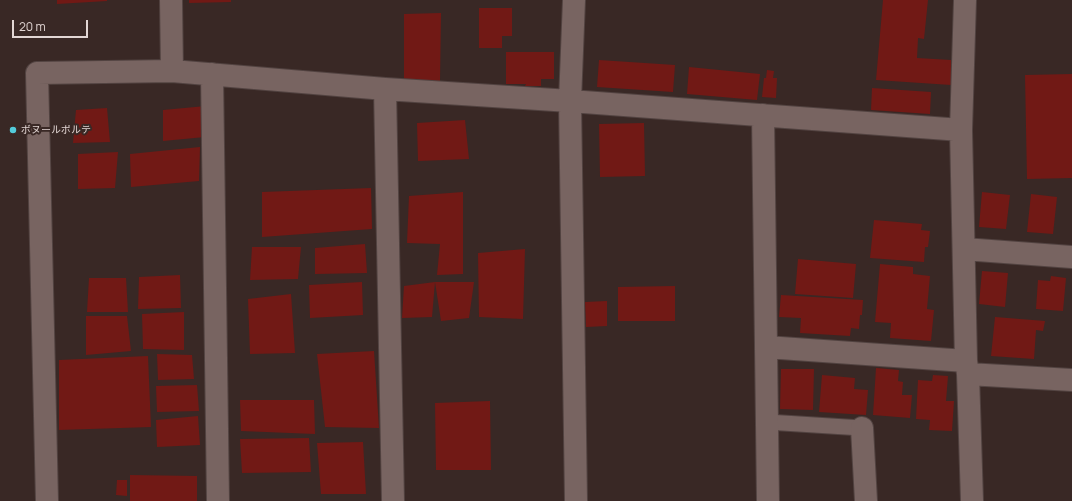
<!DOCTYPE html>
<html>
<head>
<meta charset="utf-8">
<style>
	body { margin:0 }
	#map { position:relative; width:1072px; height:501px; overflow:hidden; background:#392825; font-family:Manrope,sans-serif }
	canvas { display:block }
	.scale { position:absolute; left:12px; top:20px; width:76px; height:18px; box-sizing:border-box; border:2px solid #e2d6d4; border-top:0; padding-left:5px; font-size:12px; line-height:14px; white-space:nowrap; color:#e2d6d4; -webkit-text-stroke:3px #392825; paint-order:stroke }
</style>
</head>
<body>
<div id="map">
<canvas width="1072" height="501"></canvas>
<div class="scale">20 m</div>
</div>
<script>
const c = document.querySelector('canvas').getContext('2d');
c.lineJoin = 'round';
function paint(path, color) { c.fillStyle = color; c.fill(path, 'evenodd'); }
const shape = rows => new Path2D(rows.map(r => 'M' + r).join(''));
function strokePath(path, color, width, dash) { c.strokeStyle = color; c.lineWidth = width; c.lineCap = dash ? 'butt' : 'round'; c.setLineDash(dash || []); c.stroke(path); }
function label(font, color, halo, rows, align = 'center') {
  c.font = font + ' Manrope,"Noto Sans JP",sans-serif'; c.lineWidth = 4; c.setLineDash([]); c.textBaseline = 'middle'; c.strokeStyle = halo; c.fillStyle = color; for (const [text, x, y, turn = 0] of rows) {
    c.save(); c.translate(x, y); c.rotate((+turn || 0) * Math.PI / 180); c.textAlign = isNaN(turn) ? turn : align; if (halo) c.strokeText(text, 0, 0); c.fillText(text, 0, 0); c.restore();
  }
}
paint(shape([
	[57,0,107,0,107,1,57,4],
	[189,0,231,0,231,2,189,3],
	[883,0,928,0,924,39,918,38,917,58,951,60,951,85,876,80],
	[479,8,512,8,512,36,502,36,502,48,479,48],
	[441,13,440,81,404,82,404,14],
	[506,52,554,52,554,79,541,79,541,86,525,86,526,84,506,84],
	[599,60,675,65,673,92,597,87],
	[689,67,760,74,757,100,687,94],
	[767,70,774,71,773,78,777,78,776,98,762,97,764,78,766,78],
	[1072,74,1072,178,1027,179,1025,75],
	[872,88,931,92,930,114,871,110],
	[206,106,205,137,163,141,163,110],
	[107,108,110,142,73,143,76,110],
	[465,120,469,159,418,161,417,123],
	[644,123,645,176,600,177,599,124],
	[200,147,199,181,131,187,130,154],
	[118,152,115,188,78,189,78,154],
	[371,188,372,229,262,237,262,192],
	[463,192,463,274,437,275,440,244,407,243,409,196],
	[982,192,1010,195,1006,229,979,227],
	[1031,194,1057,197,1053,234,1027,232],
	[874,220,922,224,921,230,930,231,928,247,925,247,924,262,870,258],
	[365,244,367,273,315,274,315,248],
	[252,247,301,247,298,279,250,280],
	[525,249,523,319,479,317,478,253],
	[798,259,856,264,853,298,795,294],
	[880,264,913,267,913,274,930,276,927,309,934,310,931,341,890,338,891,323,875,322],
	[982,271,1008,273,1005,307,979,304],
	[180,275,181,308,138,309,139,277],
	[1051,276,1066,278,1063,311,1036,309,1038,280,1050,281],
	[89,278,126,278,128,312,87,312],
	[362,282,363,315,310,318,309,285],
	[435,282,432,317,402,318,404,286,435,282,474,282,469,318,441,321],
	[675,286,675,321,618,321,618,287],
	[291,294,295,353,250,354,248,299],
	[781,295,863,300,862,315,860,315,859,329,851,328,850,336,800,333,801,318,779,317],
	[607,301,607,326,586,327,585,302],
	[184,312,184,350,143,349,142,314],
	[86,316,127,316,131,351,86,355],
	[995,317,1045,321,1043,331,1036,330,1034,359,991,356],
	[374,351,379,428,325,427,317,354],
	[157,354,192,355,194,379,158,380],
	[148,356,151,427,59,430,59,360],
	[876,368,899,370,898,381,903,382,902,395,912,395,910,418,873,415],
	[781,369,814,369,813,410,780,409],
	[822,375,855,378,854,389,868,390,866,415,819,412],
	[933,375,948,376,946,401,954,401,952,431,929,430,930,420,916,419,918,380,932,381],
	[197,385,199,411,157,412,156,386],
	[240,400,314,400,315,434,241,431],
	[490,401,491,470,436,470,435,403],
	[198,416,200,445,157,447,156,420],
	[309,438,311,472,242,473,240,439],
	[363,442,366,494,321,494,317,443],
	[130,475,197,476,197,501,130,501],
	[117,480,127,480,127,496,116,495]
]), '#711915');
const service = shape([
	[767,422,862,428]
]);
const minor = shape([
	[171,0,172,71],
	[574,0,570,101,576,501],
	[965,0,961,130,966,361,968,374,972,501],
	[212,74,218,501],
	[385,89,393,501],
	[763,115,768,501],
	[964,249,1072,257],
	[766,347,966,361],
	[968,374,1072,380],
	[862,428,866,501],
	[47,501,37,73,172,71,385,89,570,101,961,130]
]);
strokePath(service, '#524341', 17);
strokePath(minor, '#524341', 24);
strokePath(service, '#786461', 15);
strokePath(minor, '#786461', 22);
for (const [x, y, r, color] of [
	[13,130,4,"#53cbdb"]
]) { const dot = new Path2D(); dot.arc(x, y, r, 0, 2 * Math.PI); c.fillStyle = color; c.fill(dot); strokePath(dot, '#392825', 1.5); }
label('10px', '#e2d6d4', '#392825', [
	["ボヌールポルテ",21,130]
], 'left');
</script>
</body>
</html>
